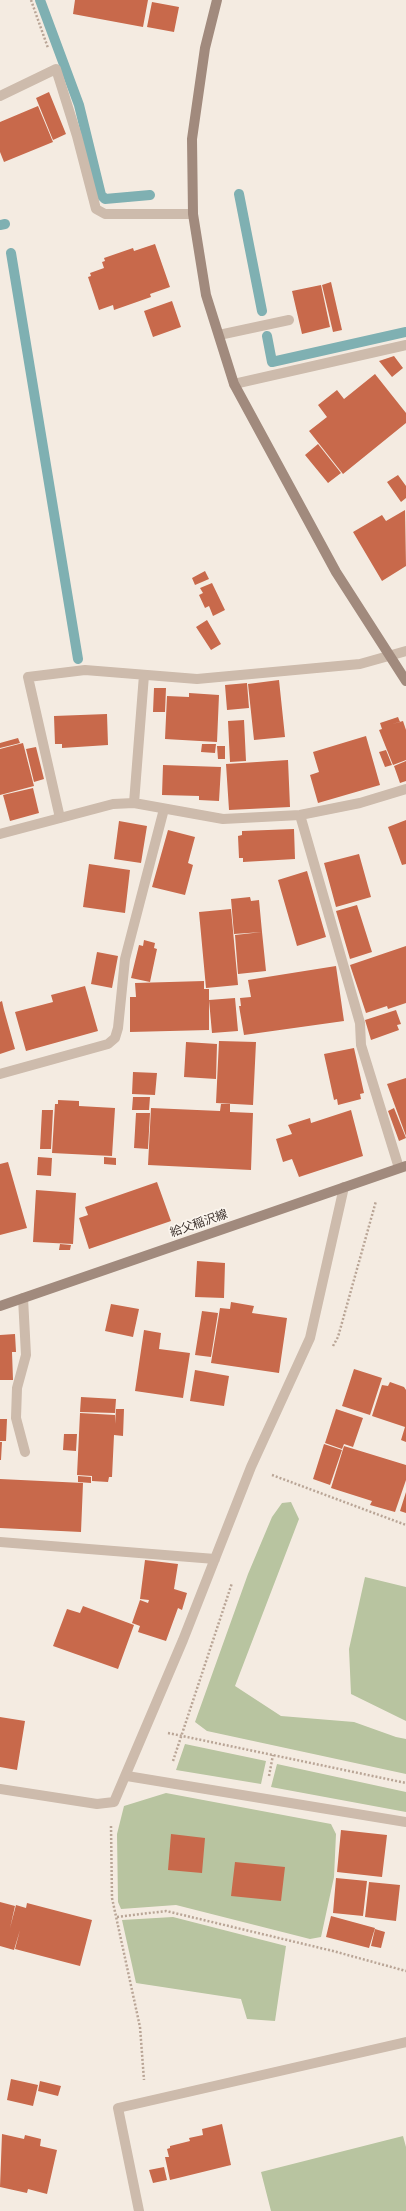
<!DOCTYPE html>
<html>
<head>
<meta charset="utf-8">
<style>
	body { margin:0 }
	canvas { display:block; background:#f4ebe1 }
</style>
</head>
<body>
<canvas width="406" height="2211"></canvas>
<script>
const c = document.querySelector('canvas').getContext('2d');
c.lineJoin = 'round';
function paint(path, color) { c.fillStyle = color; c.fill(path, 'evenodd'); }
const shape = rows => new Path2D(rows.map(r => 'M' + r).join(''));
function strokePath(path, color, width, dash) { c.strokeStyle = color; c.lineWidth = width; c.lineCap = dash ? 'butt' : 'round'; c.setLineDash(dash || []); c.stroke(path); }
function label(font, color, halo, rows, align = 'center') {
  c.font = font + ' "Varela Round","Noto Sans JP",sans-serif'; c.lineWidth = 3.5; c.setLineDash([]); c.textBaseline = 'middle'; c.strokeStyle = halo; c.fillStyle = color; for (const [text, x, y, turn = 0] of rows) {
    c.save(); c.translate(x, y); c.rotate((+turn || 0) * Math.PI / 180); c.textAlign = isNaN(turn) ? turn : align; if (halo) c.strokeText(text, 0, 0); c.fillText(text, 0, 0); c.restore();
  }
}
paint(shape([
	[291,1502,299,1519,235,1686,281,1716,354,1722,396,1737,406,1739,406,1774,207,1731,195,1722,248,1574,272,1517,282,1503],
	[365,1577,406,1587,406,1721,351,1694,349,1649],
	[185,1744,266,1761,261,1784,176,1770],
	[277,1764,406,1792,406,1812,271,1787],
	[166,1793,331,1824,336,1834,334,1877,321,1937,310,1939,176,1905,121,1909,118,1902,117,1834,124,1806],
	[173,1917,286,1946,275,2021,247,2019,241,1999,136,1983,122,1920],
	[403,2136,406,2147,406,2211,271,2211,261,2172]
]), '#b8c4a0');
strokePath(shape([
	[40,0,79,105,101,195,105,199,150,195],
	[239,194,262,311],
	[0,225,5,224],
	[11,253,78,659],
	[267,336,272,362,406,332]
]), '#7fb0b2', 10);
paint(shape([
	[75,0,148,0,143,27,73,14],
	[152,2,179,7,174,32,147,27],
	[49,92,66,134,53,140,36,98],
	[38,106,53,142,4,162,0,152,0,122],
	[155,244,170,287,150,294,151,297,114,310,113,305,99,310,88,277,91,276,90,273,104,268,102,262,105,261,104,258,133,248,134,251],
	[331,282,342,330,333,332,322,285],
	[321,285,330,327,302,334,292,291],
	[172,301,181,327,153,337,144,311],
	[394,356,403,368,392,377,379,361],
	[375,374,406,413,406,423,343,474,309,431,327,417,318,405,337,390,344,399],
	[318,444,341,473,328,483,305,455],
	[398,475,406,486,406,498,401,502,387,482],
	[405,510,406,566,382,581,353,532,382,515,386,521],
	[205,571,209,579,195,585,192,578],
	[212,583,225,610,213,616,209,606,205,608,199,595,203,593,200,588],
	[207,620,221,644,211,650,196,627],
	[279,680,285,737,254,740,248,684],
	[247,683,249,708,227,710,225,685],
	[154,688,166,688,165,712,153,712],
	[189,693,219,695,217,742,165,739,167,696,189,697],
	[107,714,108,745,62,748,62,744,55,744,54,716],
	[398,717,400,722,392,724,403,721,406,730,406,760,393,765,379,730,382,729,380,723],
	[244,720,246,761,230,762,228,721],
	[366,736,380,785,318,803,310,775,319,772,313,752],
	[18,738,20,743,0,748,0,743],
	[23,743,34,786,0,795,0,749],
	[202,744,216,744,215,753,201,752],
	[217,746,225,746,225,759,218,759],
	[36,747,44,779,34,782,26,749],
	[386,750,392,765,385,767,379,752],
	[288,760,290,807,229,810,226,764],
	[406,761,406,781,400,783,394,766],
	[163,765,221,767,219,801,199,800,199,796,162,795],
	[33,788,39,813,10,821,3,795],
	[406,820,406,864,402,865,388,827],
	[119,821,147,826,141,863,114,859],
	[294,829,295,859,243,862,243,858,239,858,238,836,242,835,242,831],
	[168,830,195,837,188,863,193,865,185,895,152,887],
	[359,854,371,897,336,907,324,863],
	[89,864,130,870,125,913,83,907],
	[307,871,326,937,297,946,278,880],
	[250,897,251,901,259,900,262,932,234,934,231,899],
	[357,905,372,952,350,959,336,911],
	[231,909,238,985,206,988,199,912],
	[262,932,266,971,238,974,235,935],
	[144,940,155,943,154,948,157,949,150,982,131,978,139,945,143,946],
	[406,946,406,1003,388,1009,387,1006,366,1013,350,965],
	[97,952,118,956,112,988,91,984],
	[336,966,344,1021,244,1035,239,1006,241,1006,240,998,251,997,248,980],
	[204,981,204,989,209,989,209,1030,130,1032,130,997,136,997,135,983],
	[85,986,98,1031,26,1051,15,1012,53,1002,51,995],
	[235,998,238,1031,212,1033,209,1000],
	[2,1001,4,1010,0,1011,0,1002],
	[4,1010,15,1049,0,1054,0,1011],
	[396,1010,401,1024,397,1025,399,1030,371,1040,365,1020],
	[219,1041,256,1042,253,1105,216,1103],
	[186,1042,217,1044,216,1079,184,1077],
	[354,1048,364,1093,360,1094,361,1099,338,1105,337,1099,334,1100,324,1054],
	[133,1072,157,1073,155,1095,132,1094],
	[406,1078,406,1136,387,1084],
	[133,1097,150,1097,149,1110,132,1110],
	[58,1100,79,1101,79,1106,115,1108,112,1156,52,1153,55,1104,58,1104],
	[221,1104,230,1104,230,1112,253,1113,251,1170,148,1165,151,1108,220,1111],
	[394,1108,406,1138,399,1141,388,1111],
	[42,1110,53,1110,51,1149,40,1149],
	[351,1110,363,1156,299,1177,292,1159,283,1162,276,1139,292,1134,288,1125,310,1118,311,1123],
	[136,1113,150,1113,148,1149,134,1148],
	[38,1157,52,1158,51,1176,37,1175],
	[104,1157,116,1158,116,1165,104,1164],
	[8,1162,27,1228,0,1235,0,1164],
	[157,1182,171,1221,89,1249,79,1218,88,1215,85,1207],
	[36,1190,76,1193,73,1244,33,1242],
	[60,1244,71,1245,70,1250,59,1250],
	[197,1261,225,1263,224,1298,195,1297],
	[231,1302,254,1306,252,1313,287,1318,279,1373,211,1363,220,1308,230,1309],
	[111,1304,139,1309,133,1337,105,1331],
	[202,1311,218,1313,211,1357,195,1355],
	[144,1330,161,1333,159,1349,190,1353,183,1398,135,1391],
	[15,1334,16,1352,12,1352,13,1380,0,1380,0,1335],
	[354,1369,382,1378,370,1415,342,1406],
	[195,1370,229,1376,224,1406,190,1401],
	[390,1382,404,1387,406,1390,406,1442,401,1440,405,1427,372,1416,382,1385,388,1386],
	[81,1397,116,1399,115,1413,80,1412],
	[116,1409,124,1409,123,1436,114,1435,112,1477,109,1477,108,1482,92,1481,92,1476,77,1475,80,1413,115,1415,115,1424],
	[336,1409,363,1418,353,1447,344,1444,342,1449,325,1443],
	[0,1419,7,1419,6,1441,0,1441],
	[64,1434,77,1434,76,1451,63,1450],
	[0,1442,2,1442,1,1460,0,1460],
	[324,1444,342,1450,330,1485,313,1479],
	[344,1446,406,1465,406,1480,395,1512,370,1505,372,1501,331,1488],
	[78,1476,91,1477,91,1483,78,1482],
	[0,1479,83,1483,81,1532,0,1528],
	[406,1492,406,1513,400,1511],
	[145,1560,178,1564,174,1589,187,1593,182,1610,178,1608,166,1641,138,1632,140,1626,132,1623,140,1600,148,1603,149,1600,140,1599],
	[83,1606,134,1625,118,1669,53,1646,67,1609,80,1613],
	[0,1717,25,1721,17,1770,0,1767],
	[341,1830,387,1835,382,1877,337,1872],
	[171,1834,205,1838,202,1873,168,1870],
	[235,1862,285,1867,281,1901,231,1896],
	[336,1878,367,1881,363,1916,333,1913],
	[369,1882,400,1885,396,1921,365,1917],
	[0,1902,15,1906,10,1928,16,1905,26,1908,27,1903,92,1920,80,1966,15,1949,20,1930,14,1950,0,1946],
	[331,1916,375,1928,369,1948,326,1937],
	[375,1929,385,1932,381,1948,371,1946],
	[11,2079,38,2085,33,2106,7,2100],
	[40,2081,61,2086,58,2096,38,2091],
	[222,2124,231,2165,170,2180,165,2157,169,2157,167,2149,170,2148,170,2146,190,2141,189,2138,203,2135,202,2129],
	[2,2134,24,2139,25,2135,41,2139,40,2146,57,2150,47,2194,28,2189,27,2193,0,2187],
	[164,2167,167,2180,153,2183,149,2170]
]), '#c8694b');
strokePath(shape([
	[31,0,48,48],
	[333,1346,338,1337,376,1201],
	[272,1475,406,1525],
	[168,1733,406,1783],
	[173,1761,232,1583],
	[269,1776,273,1755],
	[111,1826,112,1898,140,2027,144,2080],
	[117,1917,166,1911,333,1951,406,1971]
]), '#b9a596', 2.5, [2, 2]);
strokePath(shape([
	[0,96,56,69,77,136,96,209,105,214,193,214],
	[219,335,289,320],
	[23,1298,26,1355,17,1388,16,1418,25,1452],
	[127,1776,406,1822]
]), '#cdbbac', 10);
strokePath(shape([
	[234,384,406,345],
	[134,803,144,675],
	[300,815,360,1023,361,1045,399,1168],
	[60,818,28,677,85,670,197,679,360,664,406,651],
	[0,834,113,804,134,803,223,819,300,815,360,803,406,789],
	[0,1074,108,1044,115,1038,118,1028,125,959,164,809],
	[0,1542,215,1559],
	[0,1789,97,1804,114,1802,183,1640,251,1467,310,1338,344,1187],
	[139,2211,118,2108,406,2042]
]), '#cdbbac', 10);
strokePath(shape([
	[217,0,205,48,192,139,193,214,206,295,234,384,336,572,406,681],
	[0,1306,406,1166]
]), '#a18a7d', 10);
label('12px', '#3b302b', '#fbf5ee', [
	["給父稲沢線",199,1224,-19]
]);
</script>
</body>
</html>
